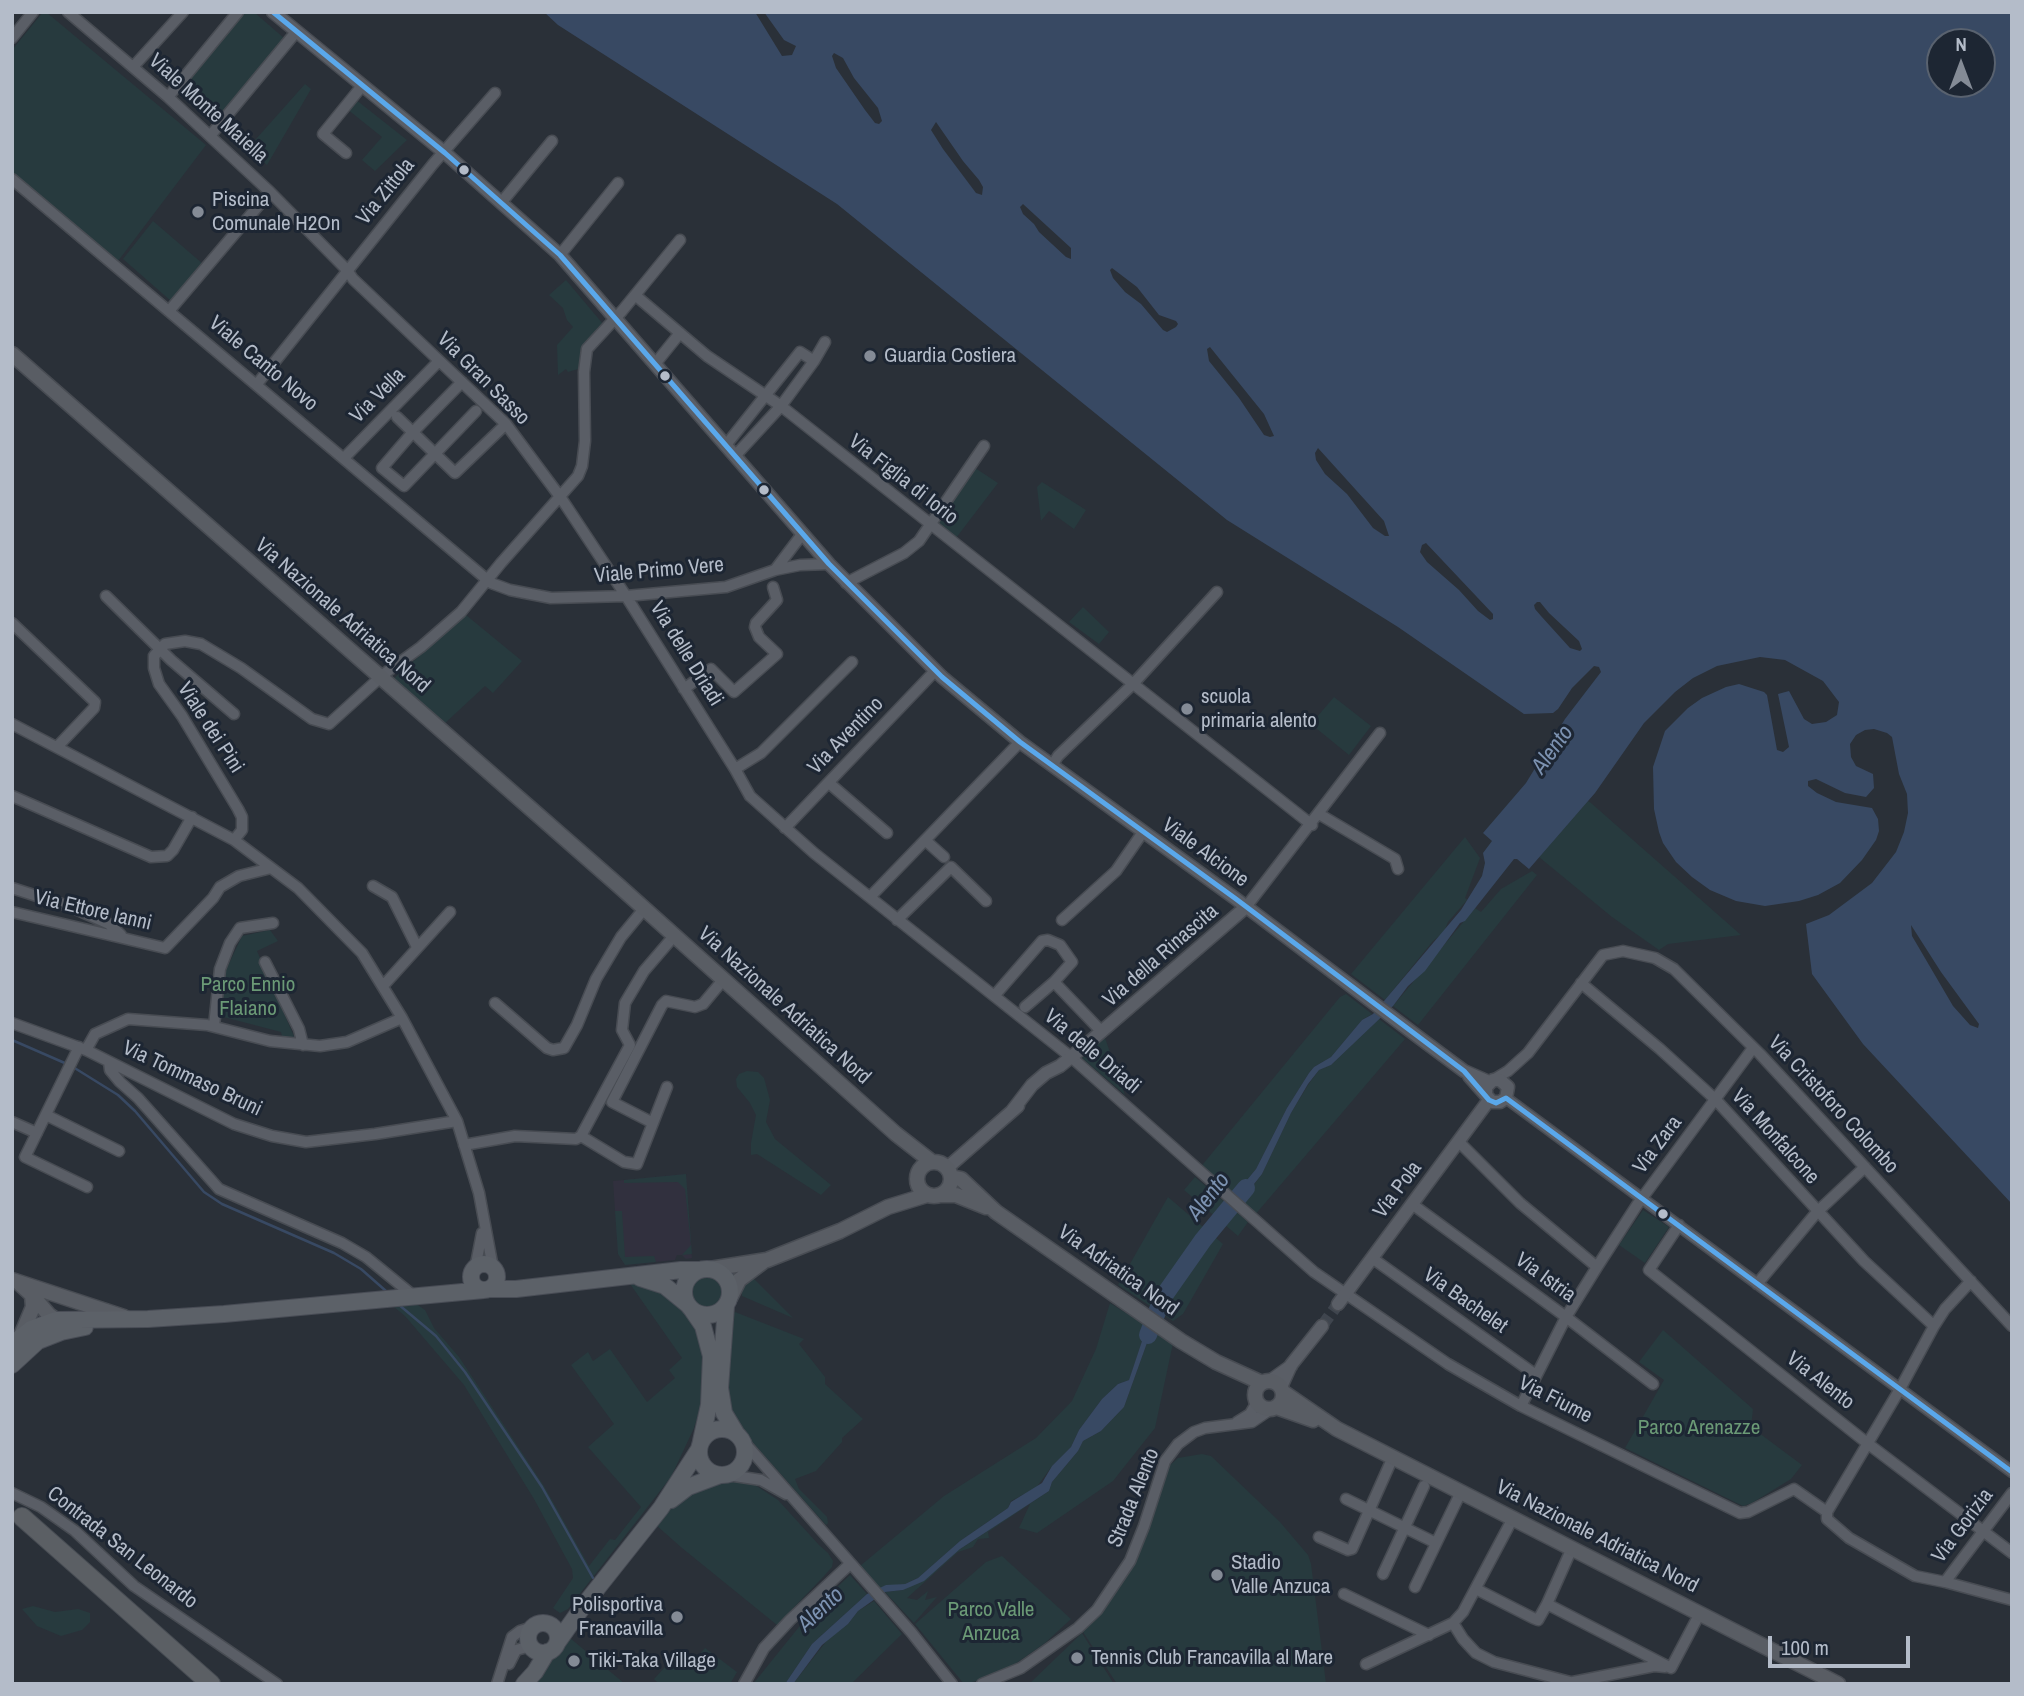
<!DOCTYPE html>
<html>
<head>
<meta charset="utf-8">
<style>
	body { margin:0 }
	#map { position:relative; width:2024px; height:1696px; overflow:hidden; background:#2a3038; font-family:"Archivo Narrow",sans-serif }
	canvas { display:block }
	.frame { position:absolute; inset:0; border:14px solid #b4bcc9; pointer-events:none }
	.north { position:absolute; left:1926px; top:28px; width:70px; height:70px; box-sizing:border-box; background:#1d2633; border:2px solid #59626f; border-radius:50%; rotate:0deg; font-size:19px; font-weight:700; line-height:28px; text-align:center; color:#b4bcc9 }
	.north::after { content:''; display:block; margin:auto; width:24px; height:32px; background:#848b96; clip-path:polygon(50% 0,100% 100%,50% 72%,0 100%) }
	.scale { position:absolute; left:1768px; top:1636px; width:142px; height:32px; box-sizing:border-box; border:4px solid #b4bcc9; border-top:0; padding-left:9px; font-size:21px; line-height:24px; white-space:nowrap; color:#b4bcc9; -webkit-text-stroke:5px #1d2633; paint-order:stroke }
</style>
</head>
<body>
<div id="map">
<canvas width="2024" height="1696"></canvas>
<div class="frame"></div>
<div class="north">N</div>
<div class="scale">100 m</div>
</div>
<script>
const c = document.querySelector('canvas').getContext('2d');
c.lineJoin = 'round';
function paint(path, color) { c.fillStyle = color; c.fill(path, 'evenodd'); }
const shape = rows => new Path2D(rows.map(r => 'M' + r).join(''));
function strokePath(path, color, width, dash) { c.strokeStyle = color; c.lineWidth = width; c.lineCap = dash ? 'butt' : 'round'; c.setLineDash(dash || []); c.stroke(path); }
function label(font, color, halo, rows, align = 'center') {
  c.font = font + ' "Archivo Narrow",sans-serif'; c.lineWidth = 6; c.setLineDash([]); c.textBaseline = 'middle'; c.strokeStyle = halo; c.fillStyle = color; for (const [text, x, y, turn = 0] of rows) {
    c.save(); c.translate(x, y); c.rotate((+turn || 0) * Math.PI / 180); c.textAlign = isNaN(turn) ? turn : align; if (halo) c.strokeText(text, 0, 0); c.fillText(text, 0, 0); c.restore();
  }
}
paint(shape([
	[686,1174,692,1258,686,1259,682,1255,677,1255,675,1260,625,1265,618,1254,613,1181]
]), '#31303e');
paint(shape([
	[43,12,46,12,206,145,118,261,12,172,12,50],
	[241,12,254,12,285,39,215,125,177,92],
	[305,84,311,89,267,165,248,148],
	[355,99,407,140,375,171,362,160,382,137,347,109],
	[153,221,203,264,171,301,123,259],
	[566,280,603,324,585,342,578,369,568,372,566,369,558,375,557,345,573,327,567,320,563,308,549,295],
	[972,466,998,483,956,538,933,520],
	[1042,482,1086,510,1074,529,1049,511,1041,521,1037,487],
	[1083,607,1109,632,1099,644,1069,622],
	[466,615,522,661,493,693,485,686,443,725,392,680],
	[1334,697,1371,726,1349,755,1311,724],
	[1588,801,1591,803,1741,935,1668,944,1659,950,1612,917,1539,857],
	[1465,837,1480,858,1465,898,1467,900,1448,922,1444,932,1433,941,1385,1000,1351,974],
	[1532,871,1537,875,1418,1025,1393,1006,1475,908,1481,912,1501,889],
	[270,930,278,941,257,951,296,1041,283,1041,281,1032,220,1016,226,970,242,936],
	[1346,994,1372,1014,1362,1020,1331,1057,1314,1067,1309,1073,1287,1108,1256,1169,1233,1197,1199,1169,1340,997],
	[1379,1019,1405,1039,1254,1216,1240,1203,1262,1174,1291,1113,1308,1085,1319,1070,1331,1065],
	[1105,1038,1125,1095,1082,1058],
	[747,1071,758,1072,764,1078,770,1100,766,1122,775,1139,831,1185,821,1195,757,1154,751,1155,751,1143,756,1115,750,1103,737,1087,736,1079,739,1074],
	[686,1174,692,1254,682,1255,691,1245,685,1189,678,1182,624,1183,624,1180],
	[1195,1177,1248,1222,1238,1236,1184,1190],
	[1168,1197,1223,1244,1183,1314,1173,1321,1118,1285],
	[1643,1210,1669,1227,1645,1263,1619,1245],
	[615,1211,622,1211,625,1257,654,1256,656,1262,625,1265,618,1254],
	[752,1277,793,1318,742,1296,742,1286],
	'692 1292a15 15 0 1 1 30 0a15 15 0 1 1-30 0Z',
	[628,1281,665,1292,685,1310,696,1329,703,1350,705,1376,702,1402,694,1428,671,1477,568,1609,560,1613,553,1608,573,1578,572,1569,534,1499,464,1385,405,1316,393,1306,415,1303,425,1310,434,1328,459,1357,544,1486,589,1566,610,1539,615,1540,641,1507,588,1447,614,1424,571,1365,588,1352,593,1361,610,1349,647,1402,675,1378,669,1370,682,1358],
	[1110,1303,1147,1326,1129,1380,1118,1384,1102,1399,1079,1430,1071,1447,1052,1466,1036,1488,1011,1501,1008,1508,960,1541,918,1578,905,1584,887,1586,881,1589,860,1566,944,1496,1036,1438,1072,1401,1096,1349],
	[735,1312,804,1339,799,1344,825,1377,825,1384,863,1419,842,1438,842,1442,816,1471,795,1479,799,1489,827,1517,828,1523,826,1525,731,1418,723,1392,729,1316],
	[1152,1329,1173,1343,1155,1428,1113,1481,1037,1533,1019,1528,1030,1504,988,1532,989,1538,978,1539,973,1547,958,1552,907,1598,917,1600,928,1591,925,1600,937,1597,914,1623,885,1592,903,1590,938,1569,960,1549,1049,1491,1052,1482,1078,1451,1083,1441,1101,1431,1124,1407],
	[1663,1330,1753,1409,1751,1427,1802,1465,1791,1479,1752,1503,1743,1506,1625,1448,1664,1380,1639,1362],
	[1202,1454,1211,1456,1280,1522,1308,1555,1311,1564,1326,1684,1117,1684,1083,1632,1116,1586,1159,1496,1169,1466,1178,1458],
	[725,1480,755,1485,778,1500,819,1545,828,1553,833,1561,832,1567,824,1576,777,1625,682,1548,656,1525,683,1496],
	[1002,1556,1071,1619,1045,1643,1015,1664,992,1677,964,1684,915,1624,986,1562],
	[850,1575,867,1594,812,1644,785,1684,753,1684,811,1612],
	[874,1601,902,1634,851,1684,793,1684,828,1639,848,1624,858,1611],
	[33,1606,55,1612,78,1609,90,1613,90,1622,82,1630,61,1636,37,1626,22,1609],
	[1082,1633,1114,1684,1029,1684],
	[570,1638,625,1684,533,1684],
	[705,1648,737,1672,730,1684,659,1684,654,1679,676,1655,689,1666]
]), '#273a3e');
paint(shape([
	[544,12,2012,12,2012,1204,1863,1044,1812,974,1806,924,1829,915,1872,883,1896,852,1904,832,1908,813,1907,794,1899,774,1892,737,1887,733,1874,729,1865,730,1856,735,1850,744,1851,757,1856,766,1873,774,1874,788,1866,797,1845,793,1816,779,1808,781,1808,786,1817,793,1836,802,1872,808,1878,819,1879,831,1876,840,1862,860,1840,883,1818,895,1799,901,1765,906,1736,901,1710,890,1692,877,1676,862,1663,843,1659,832,1654,809,1653,767,1665,731,1688,708,1702,698,1726,687,1739,684,1764,692,1767,695,1777,750,1783,752,1789,747,1778,694,1789,691,1804,719,1812,724,1826,722,1837,715,1839,702,1823,681,1785,660,1760,657,1717,666,1693,678,1675,692,1644,723,1595,793,1529,869,1517,859,1514,859,1465,921,1460,923,1425,971,1408,986,1393,1006,1331,1065,1319,1070,1308,1084,1291,1113,1262,1174,1239,1203,1233,1197,1256,1169,1287,1108,1309,1073,1314,1067,1331,1057,1362,1020,1373,1014,1461,910,1482,876,1485,863,1483,853,1492,841,1483,833,1526,783,1565,719,1601,672,1599,667,1594,666,1572,688,1558,709,1553,713,1524,714,1398,627,1227,520,837,204,558,25],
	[1940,42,1982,42,1982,84,1940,84],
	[1147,1326,1152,1329,1124,1407,1101,1431,1083,1441,1078,1451,1052,1482,1049,1491,960,1549,924,1581,903,1590,885,1592,858,1611,848,1624,822,1645,793,1684,785,1684,812,1644,867,1594,886,1585,905,1584,918,1578,960,1541,1008,1508,1011,1502,1042,1483,1052,1466,1071,1447,1079,1430,1102,1399,1118,1384,1129,1380]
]), '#384963');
paint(shape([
	[755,12,764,12,784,40,796,46,792,55,782,56],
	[834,53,843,58,854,78,878,108,882,121,879,124,875,123,865,110,836,68,832,56],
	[936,122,963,161,979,180,983,187,982,195,976,193,943,149,931,130],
	[1023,204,1071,248,1071,259,1066,257,1039,232,1034,224,1023,214,1020,207],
	[1112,268,1137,287,1159,315,1176,321,1178,324,1176,327,1167,332,1163,330,1141,304,1125,292,1113,278,1110,270],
	[1210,347,1264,414,1274,436,1270,437,1264,435,1239,398,1209,361,1207,349],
	[1318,448,1384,521,1389,536,1385,536,1373,528,1347,494,1325,474,1316,460,1315,453],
	[1426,543,1493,614,1493,619,1490,620,1478,611,1459,590,1427,562,1420,552,1422,545],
	[1537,602,1540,602,1549,613,1579,641,1582,649,1580,651,1570,648,1541,616,1535,609,1534,605],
	[1911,925,1941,972,1979,1024,1978,1028,1970,1025,1953,1006,1912,936]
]), '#2a3038');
strokePath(shape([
	[12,1040,67,1064],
	[73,1067,118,1095,135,1111,204,1192,222,1204,334,1253,361,1269,386,1291],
	[398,1304,436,1336,465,1372,542,1487,593,1578]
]), '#384963', 2.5);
strokePath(shape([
	[1148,1335,1163,1297,1203,1240,1246,1188]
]), '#384963', 18);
strokePath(shape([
	[1322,1326,1338,1304]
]), '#3f454e', 12, [12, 6]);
const minor = shape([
	[68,12,168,97,270,192,347,270,353,279,506,424,561,498,626,596,735,769,750,796,814,853,1071,1057,1314,1272,1448,1364,1521,1406,1740,1513,1748,1512,1794,1489,1827,1512,1827,1519,1849,1538,1915,1576,1945,1582,2012,1600],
	[12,38,33,12],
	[133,67,183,12],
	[168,97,238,12],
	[210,136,296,32],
	[346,153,323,134,362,86],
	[12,179,491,583,510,590,551,598,626,596,726,587,775,570,800,565,829,564],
	[501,203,552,141],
	[560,255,618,183],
	[635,295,707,356,781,406,1312,825],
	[169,311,270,192],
	[814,361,825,342],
	[655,364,680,333],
	[462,382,413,432,382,468,404,486,476,411],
	[257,384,433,164,495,93],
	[397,417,455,473,506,424],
	[726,445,800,352,814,361,781,406,735,456],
	[344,458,439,361],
	[775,570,803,533],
	[846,583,904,553,919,541,984,446],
	[106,596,171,660,234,714],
	[12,623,95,702,94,708,57,747],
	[684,689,711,669,734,692,777,654,759,637,755,627,756,623,777,600,773,587],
	[12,724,234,840,298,888,362,953,402,1018,457,1121,479,1193,493,1268],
	[1052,766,1058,756,1133,684,1217,592],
	[735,769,761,753,852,662],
	[829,783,887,833],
	[12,796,151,857,167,856,173,850,192,817],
	[1319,814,1395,859,1398,869],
	[785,828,935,671],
	[234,840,242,830,242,817,238,809,182,716,159,684,154,668,154,656,165,644,185,641,201,644,241,668,312,719,329,724,384,674,421,647,461,612,501,563,578,476,582,466,585,441,584,372,587,349,622,311,680,240],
	[925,840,944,857],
	[373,886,392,897,417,947],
	[12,888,71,907,109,924,121,935],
	[870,897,1020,742],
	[1246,907,1380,733],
	[12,912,165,948,213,898,220,887,239,876,271,868],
	[897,920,951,867,986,901],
	[1062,920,1116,871,1143,832],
	[265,962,299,1029,303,1045],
	[1054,982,1102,1032],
	[1581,983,1660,1049,1716,1100,1864,1261,1934,1326],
	[383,986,450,912],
	[995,995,1042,941,1048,940,1060,945,1072,962,1054,982,1025,1007],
	[495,1003,547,1048,553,1050,564,1048,577,1025,596,979,621,937,644,909],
	[12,1023,86,1050,234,1124,272,1136,306,1142,375,1134,457,1121],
	[214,1026,220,969,230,943,240,928,273,923],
	[79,1047,25,1157,87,1187],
	[86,1050,95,1034,128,1019,207,1025,270,1041,320,1046,347,1042,402,1018],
	[109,1062,110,1070,120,1082,138,1098,219,1189,342,1243,366,1257,415,1297],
	[1493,1080,1508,1071,1528,1053,1603,955,1623,951,1655,958,1674,969,1760,1054,2012,1326],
	[1506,1098,2012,1472],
	[46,1115,119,1151],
	[12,1122,37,1133],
	[653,1123,612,1102,662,1005,666,1001,695,1007,703,1004,723,980],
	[581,1136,630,1045,622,1030,625,1003,644,971,674,936],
	[1459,1142,1520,1203,1597,1267],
	[464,1145,515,1136,576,1139,581,1136,624,1162,637,1164,667,1087],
	[1412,1204,1566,1317,1653,1384],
	[1679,1225,1649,1270,1867,1443,2012,1553],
	[1372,1258,1536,1375],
	[475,1269,482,1233],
	[1757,1284,1817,1212,1865,1167],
	[1521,1406,1566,1317,1597,1267,1637,1205,1753,1048],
	[1237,1422,1250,1414,1257,1402],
	[743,1441,911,1632,952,1684],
	[728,1475,761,1480,786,1494],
	[12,1493,41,1507,75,1531,134,1586,277,1684],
	[1346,1499,1436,1543],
	[1827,1512,1900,1389,1934,1326,1945,1309,1971,1281],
	[1319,1537,1348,1550,1352,1549,1393,1457],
	[1572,1548,1547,1604,1671,1668,1700,1613],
	[1383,1574,1424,1486],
	[1945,1582,2012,1493],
	[1415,1587,1461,1492],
	[1476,1589,1533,1618,1538,1620,1547,1604],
	[1344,1594,1429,1635],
	[1453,1623,1463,1639,1476,1653,1494,1662,1578,1684],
	[509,1664,516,1650,531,1646],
	[1366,1664,1453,1623,1463,1612,1513,1518],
	[1573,1682,1654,1666,1665,1667],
	[497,1684,512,1637,520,1631,533,1627],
	[744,1684,764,1648,790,1620,850,1564],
	[982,1684,1021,1668,1078,1628,1097,1610,1130,1561,1144,1526,1165,1461,1178,1444,1194,1432,1205,1428,1252,1422,1271,1409]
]);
const tertiary = shape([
	[273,12,445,153,560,255,829,564,942,677,1020,742,1236,899,1421,1039,1464,1071,1489,1082],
	[1469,1076,1492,1102,1500,1102,1506,1098,1508,1087,1500,1080,1493,1080,1486,1087,1486,1094],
	[1012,1111,1032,1085,1046,1073,1060,1066,1087,1044,1246,907],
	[947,1168,1018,1106],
	[1338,1304,1489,1100],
	[1270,1381,1291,1366],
	[1281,1387,1291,1365,1322,1326]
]);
const secondary = shape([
	[12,354,619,886,896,1134,932,1162],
	'917 1179a17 17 0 1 1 34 0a17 17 0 1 1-34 0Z',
	[951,1177,961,1179,996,1212,1181,1341,1216,1362,1262,1383],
	[941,1195,956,1195,986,1207],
	[710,1269,767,1260,840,1231,888,1207,927,1195],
	[12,1280,124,1317],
	[20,1284,32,1295,49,1315,56,1320],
	[730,1298,739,1280,763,1262],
	[20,1338,33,1307,32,1295],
	'1255 1395a14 14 0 1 1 28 0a14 14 0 1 1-28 0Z',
	[1283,1392,1337,1429,1838,1684],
	[1276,1407,1313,1420]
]);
const primary = shape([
	'471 1277a13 13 0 1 1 26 0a13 13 0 1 1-26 0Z',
	'684 1292a23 23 0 1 1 46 0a23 23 0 1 1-46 0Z',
	[640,1278,665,1286,687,1304],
	[489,1289,516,1289,681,1270,699,1270],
	[726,1306,720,1388,724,1413,736,1433],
	[692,1310,703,1326,711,1356,709,1405,701,1441],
	[12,1353,20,1338,31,1329,56,1320,148,1319,224,1314,484,1290],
	[12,1365,38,1341,61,1332,85,1327],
	'699 1452a23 23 0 1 1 46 0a23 23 0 1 1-46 0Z',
	[671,1500,688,1487,720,1475],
	'528 1638a15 15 0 1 1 30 0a15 15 0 1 1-30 0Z',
	[557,1643,584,1605,661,1508,699,1449],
	[524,1684,535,1672,547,1652]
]);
const trunk = shape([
	[22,1517,211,1684]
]);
strokePath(minor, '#484c53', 13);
strokePath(tertiary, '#484c53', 15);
strokePath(secondary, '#484c53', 17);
strokePath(primary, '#484c55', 18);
strokePath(trunk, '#474c53', 20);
strokePath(minor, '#5a5e66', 10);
strokePath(tertiary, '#5a5e66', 12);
strokePath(secondary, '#595d64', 14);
strokePath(primary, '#5c6168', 16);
strokePath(trunk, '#5b5f64', 18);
strokePath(shape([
	[273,12,445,153,560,255,829,564,942,677,1020,742,1236,899,1464,1071,1489,1100,1496,1103,1506,1098,2012,1472]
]), '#5aa8eb', 5);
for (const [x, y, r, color] of [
	[464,170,6,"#b4bcc9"],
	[198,212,7,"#848b96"],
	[870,356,7,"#848b96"],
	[665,376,6,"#b4bcc9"],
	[764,490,6,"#b4bcc9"],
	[1187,709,7,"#848b96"],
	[1663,1214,6,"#b4bcc9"],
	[1217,1575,7,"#848b96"],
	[677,1617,7,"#848b96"],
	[1077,1658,7,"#848b96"],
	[574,1661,7,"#848b96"]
]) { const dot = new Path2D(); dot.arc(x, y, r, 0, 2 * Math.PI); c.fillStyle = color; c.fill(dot); strokePath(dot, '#1d2633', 2.5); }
label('21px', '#b4bcc9', '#1d2633', [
	["Viale Monte Maiella",208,109,42],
	["Via Zittola",386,192,-51],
	["Viale Canto Novo",263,364,40],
	["Via Gran Sasso",483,379,45],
	["Via Vella",378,396,-45],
	["Via Figlia di Iorio",903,480,38],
	["Viale Primo Vere",659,571,-5],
	["Via Nazionale Adriatica Nord",342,616,41],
	["Via delle Driadi",686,654,58],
	["Viale dei Pini",210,728,57],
	["Via Aventino",846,736,-46],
	["Viale Alcione",1205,853,36],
	["Via Ettore Ianni",93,911,13],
	["Via della Rinascita",1161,956,-41],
	["Via Nazionale Adriatica Nord",784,1006,42],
	["Via delle Driadi",1092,1052,40],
	["Via Tommaso Bruni",192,1079,25],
	["Via Cristoforo Colombo",1833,1105,47],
	["Via Monfalcone",1775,1137,48],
	["Via Zara",1658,1145,-53],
	["Via Pola",1398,1190,-53],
	["Via Adriatica Nord",1118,1271,35],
	["Via Istria",1545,1278,36],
	["Via Bachelet",1465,1301,35],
	["Via Alento",1820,1381,38],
	["Via Fiume",1555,1400,27],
	["Strada Alento",1134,1498,-68],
	["Via Gorizia",1963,1526,-53],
	["Via Nazionale Adriatica Nord",1597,1537,27],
	["Contrada San Leonardo",122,1548,38]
]);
label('21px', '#b4bcc9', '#1d2633', [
	["Piscina",212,200],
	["Comunale H2On",212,224],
	["Guardia Costiera",884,356],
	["scuola",1201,697],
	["primaria alento",1201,721],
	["Stadio",1231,1563],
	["Valle Anzuca",1231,1587],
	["Polisportiva",663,1605,"right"],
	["Francavilla",663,1629,"right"],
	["Tennis Club Francavilla al Mare",1091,1658],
	["Tiki-Taka Village",588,1661]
], 'left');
label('21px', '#6b9a76', '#1d2633', [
	["Parco Ennio",248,985],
	["Flaiano",248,1009],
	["Parco Arenazze",1699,1428],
	["Parco Valle",991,1610],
	["Anzuca",991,1634]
]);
label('italic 23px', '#7c92b1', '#1d2633', [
	["Alento",1553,750,-54],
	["Alento",1209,1197,-52],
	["Alento",821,1610,-43]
]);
</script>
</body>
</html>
